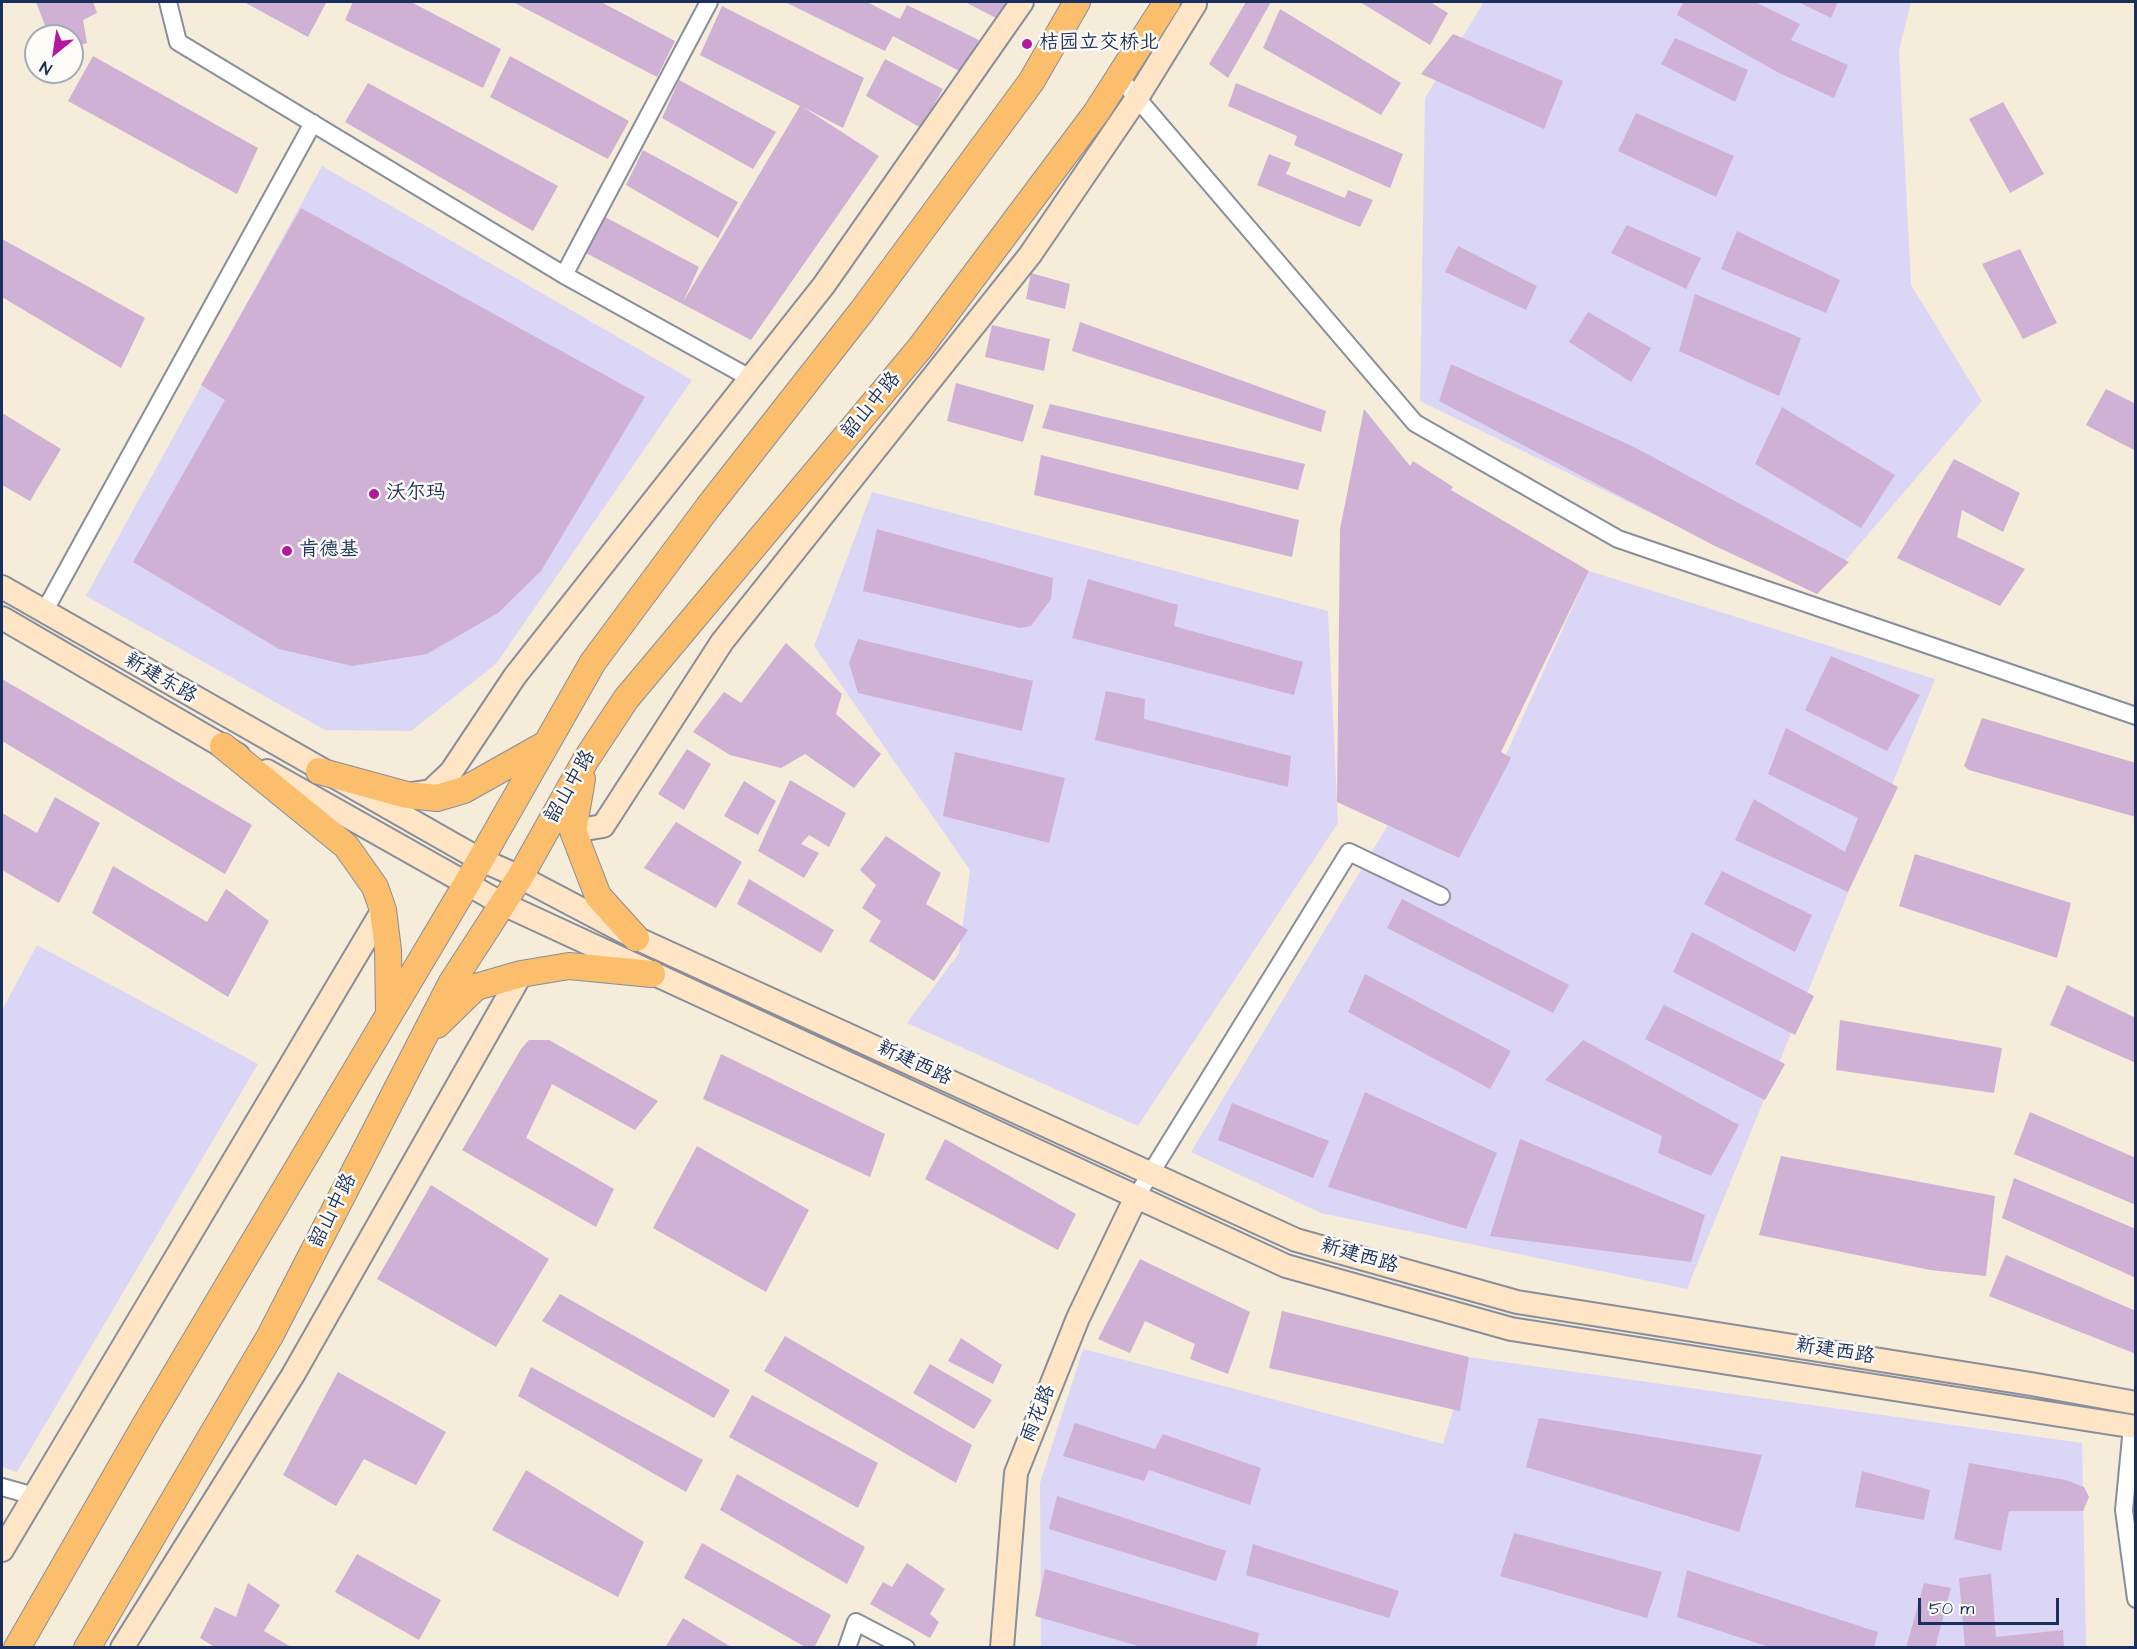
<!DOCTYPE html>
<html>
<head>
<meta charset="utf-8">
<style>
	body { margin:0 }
	#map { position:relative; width:2137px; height:1649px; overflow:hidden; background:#f5ecd9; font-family:"Architects Daughter",sans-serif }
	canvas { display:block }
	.frame { position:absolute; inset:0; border:3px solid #1b2f5e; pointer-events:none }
	.north { position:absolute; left:24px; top:24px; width:60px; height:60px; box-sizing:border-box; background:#fdfcf7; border:2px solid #a3aaba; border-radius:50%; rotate:210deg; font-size:16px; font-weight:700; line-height:24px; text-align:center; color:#1b2f5e }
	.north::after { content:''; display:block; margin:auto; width:21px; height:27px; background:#b5179e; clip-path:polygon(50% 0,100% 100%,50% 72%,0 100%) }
	.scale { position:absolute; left:1918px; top:1598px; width:141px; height:27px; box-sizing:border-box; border:3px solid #1b2f5e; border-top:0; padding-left:8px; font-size:18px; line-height:21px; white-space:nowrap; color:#1b2f5e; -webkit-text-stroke:4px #fdfcf7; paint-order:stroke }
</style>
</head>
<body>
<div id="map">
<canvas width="2137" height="1649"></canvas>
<div class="frame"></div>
<div class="north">N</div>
<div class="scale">50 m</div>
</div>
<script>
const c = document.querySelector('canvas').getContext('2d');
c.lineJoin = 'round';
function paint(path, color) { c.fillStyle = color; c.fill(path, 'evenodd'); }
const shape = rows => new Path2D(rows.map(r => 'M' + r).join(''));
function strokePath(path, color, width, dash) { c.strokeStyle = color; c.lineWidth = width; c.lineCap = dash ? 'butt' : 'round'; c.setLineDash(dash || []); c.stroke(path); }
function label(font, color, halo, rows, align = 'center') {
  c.font = font + ' "Architects Daughter","LXGW WenKai TC",sans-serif'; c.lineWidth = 5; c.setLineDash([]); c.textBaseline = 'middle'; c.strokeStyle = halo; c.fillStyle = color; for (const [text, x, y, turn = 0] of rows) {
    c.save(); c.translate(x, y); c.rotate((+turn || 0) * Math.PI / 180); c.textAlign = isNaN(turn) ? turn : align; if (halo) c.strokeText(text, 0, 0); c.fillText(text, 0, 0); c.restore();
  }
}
paint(shape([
	[1484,2,1911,2,1899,50,1911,285,1982,401,1817,594,1420,401,1425,98],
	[322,166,692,380,496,664,411,731,325,730,86,596],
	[872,492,1328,611,1338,823,1138,1126,907,1023,959,953,970,870,814,646],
	[1589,571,1935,679,1687,1289,1321,1213,1191,1152,1388,825,1459,858],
	[37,945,258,1064,17,1472,2,1467,2,1010],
	[1083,1349,1443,1444,1469,1357,2082,1443,2086,1647,1041,1647,1040,1483]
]), '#dcd6f6');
paint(shape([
	[36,2,93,2,97,13,83,20,87,43,72,47,72,36,49,36],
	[244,2,323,2,326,3,308,37],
	[353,2,411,2,501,49,483,88,345,20],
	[513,2,601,2,675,41,657,77],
	[785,2,867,2,900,19,907,5,979,40,961,72,893,36,885,51],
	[965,2,1010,2,1000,20],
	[1246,2,1271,2,1228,78,1209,64],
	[1360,2,1430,2,1448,13,1430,45],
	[1683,2,1755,2,1800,24,1791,40,1848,65,1834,98,1777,72,1677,15],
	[1798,2,1838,2,1831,18],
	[722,6,864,78,843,128,803,107,879,156,751,340,586,253,605,217,699,267,683,302,800,106,700,55],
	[1280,9,1401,83,1381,115,1263,48],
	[1453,34,1563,81,1544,129,1421,74],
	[1675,38,1748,70,1735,102,1661,64],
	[93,56,258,148,237,194,68,101],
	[510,56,629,121,608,159,490,97],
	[885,59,943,89,921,128,866,96],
	[679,80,776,132,753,169,662,118],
	[368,83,558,186,533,231,345,122],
	[1236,83,1403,154,1390,188,1294,145,1297,136,1228,106],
	[2003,102,2044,174,2010,193,1969,119],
	[1636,113,1734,156,1716,197,1618,151],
	[643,150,738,202,718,238,626,185],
	[1269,154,1291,163,1286,174,1345,198,1348,190,1373,200,1360,227,1257,185],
	[301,208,645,397,541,571,498,613,427,654,352,666,279,649,133,562,225,400,201,385],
	[1627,225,1701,258,1686,289,1611,253],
	[1737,231,1840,280,1826,313,1721,269],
	[2,239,145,318,121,368,2,297],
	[1458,246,1537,286,1526,310,1445,272],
	[2020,249,2057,323,2023,339,1982,264],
	[1031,273,1070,284,1065,309,1026,299],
	[1695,294,1801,338,1779,396,1679,351],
	[1588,312,1651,348,1631,382,1569,342],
	[1080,322,1326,411,1321,432,1072,351],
	[992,325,1050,339,1044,371,985,357],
	[1451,364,1634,447,1849,562,1817,594,1713,545,1439,401],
	[956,383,1034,405,1023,442,947,421],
	[2106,389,2136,404,2136,451,2086,425],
	[1050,404,1305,464,1298,490,1042,428],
	[1782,407,1895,475,1861,528,1755,464],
	[1364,409,1410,466,1413,461,1453,487,1451,490,1589,571,1501,752,1511,758,1459,858,1337,802,1340,529],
	[2,413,61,449,30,501,2,485],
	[1041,455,1299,520,1292,557,1034,495],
	[1954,459,2020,493,2003,532,1962,510,1957,537,2025,569,2000,606,1897,558],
	[877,529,1053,578,1051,599,1031,626,1020,628,863,591],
	[1088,579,1178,605,1174,626,1303,662,1294,695,1072,638],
	[858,639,1033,681,1022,731,858,693,849,663],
	[786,643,842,694,836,714,881,754,854,788,805,754,781,768,730,755,693,732,724,692,741,703],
	[1831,656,1920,695,1887,751,1805,710],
	[2,679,252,825,225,874,2,741],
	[1106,691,1145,699,1144,719,1291,756,1288,787,1095,740],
	[1982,718,2136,763,2136,817,1969,770,1964,766],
	[1786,728,1898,787,1848,892,1735,840,1754,799,1845,852,1858,818,1768,774],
	[687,749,711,764,684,810,658,794],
	[955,752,1065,778,1049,843,943,816],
	[790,780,846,813,829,847,809,835,801,844,819,853,804,878,758,851],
	[744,781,776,801,758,835,724,816],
	[55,797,100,823,59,903,2,870,2,813,37,833],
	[676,822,742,862,716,908,644,868],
	[886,836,941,873,926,904,968,930,934,981,869,941,881,921,862,908,876,885,860,870],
	[1915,854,2071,903,2057,958,1899,906],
	[113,866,207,922,226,889,269,921,228,997,92,913],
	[1722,871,1812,915,1795,952,1704,904],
	[749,879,834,930,821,953,737,904],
	[1402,899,1569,985,1553,1013,1387,928],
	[1692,932,1814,996,1795,1035,1673,972],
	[1365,974,1511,1051,1490,1089,1348,1012],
	[2067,985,2136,1018,2136,1063,2050,1025],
	[1664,1005,1785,1064,1765,1100,1645,1039],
	[1840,1020,2002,1048,1994,1093,1836,1070],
	[529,1040,549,1040,658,1101,635,1130,552,1084,526,1138,614,1189,596,1227,462,1150,521,1049],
	[1583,1040,1739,1125,1711,1176,1658,1153,1662,1136,1545,1080],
	[721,1054,885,1134,870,1177,703,1099],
	[1365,1092,1497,1153,1466,1229,1328,1187],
	[1232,1103,1329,1141,1313,1178,1218,1140],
	[2030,1112,2136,1158,2136,1205,2014,1154],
	[945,1139,1076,1214,1058,1250,925,1179],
	[1520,1139,1705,1215,1691,1262,1490,1236],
	[697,1146,809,1210,766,1292,653,1228],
	[1781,1156,1995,1196,1986,1276,1930,1270,1759,1235],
	[2014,1178,2136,1229,2136,1278,2002,1218],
	[431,1185,549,1259,496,1347,377,1279],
	[2006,1255,2136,1311,2136,1354,1989,1296],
	[1140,1259,1250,1312,1228,1374,1190,1359,1195,1344,1145,1321,1130,1353,1098,1339],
	[560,1294,730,1390,714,1418,542,1321],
	[1282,1311,1469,1357,1460,1411,1269,1368],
	[785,1336,972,1445,956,1483,764,1371],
	[961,1338,1002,1365,993,1384,948,1361],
	[930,1364,992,1400,974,1429,913,1393],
	[531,1367,703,1460,686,1492,518,1396],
	[338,1372,446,1432,416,1485,364,1459,336,1506,283,1475],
	[752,1395,878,1463,858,1508,729,1437],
	[1539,1418,1762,1455,1739,1532,1526,1467],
	[1075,1423,1155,1449,1163,1434,1261,1468,1250,1505,1149,1470,1144,1481,1063,1456],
	[1969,1463,2066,1480,2084,1487,2089,1497,2083,1511,2009,1511,2001,1551,1954,1539],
	[526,1470,644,1542,618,1597,492,1530],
	[1862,1471,1930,1490,1924,1520,1855,1507],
	[737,1474,865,1547,847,1584,720,1510],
	[1057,1496,1226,1551,1216,1581,1049,1529],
	[1514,1533,1662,1572,1647,1618,1500,1576],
	[702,1543,831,1615,814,1648,807,1648,684,1578],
	[1253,1544,1399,1591,1389,1618,1246,1575],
	[357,1554,441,1600,419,1640,335,1592],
	[907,1563,945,1589,930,1614,939,1622,930,1638,870,1604,883,1582,892,1587],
	[1045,1569,1259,1633,1256,1648,1145,1648,1035,1616],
	[1687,1570,1878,1632,1874,1648,1772,1648,1677,1617],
	[1991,1574,1996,1637,2063,1630,2064,1648,1965,1648,1959,1578],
	[248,1583,280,1605,264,1631,293,1648,216,1648,200,1638,215,1607,236,1617],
	[1924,1583,1951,1588,1935,1648,1906,1648],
	[683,1618,733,1648,665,1648]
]), '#cfb1d6');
const street = shape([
	[168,2,178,42,564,275],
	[709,2,564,275,750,378],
	[1119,77,1415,423,1618,539,2136,716],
	[44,612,313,123],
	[1136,1197,1349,852,1441,896],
	[2132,1427,2124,1510,2136,1599],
	[2,1487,34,1496],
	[847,1648,856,1622,906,1648]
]);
const secondary = shape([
	[2,587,479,859,520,877,636,938,1296,1240,1517,1302,2031,1384,2136,1403],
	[2,618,238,755],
	[267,771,501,903,1286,1266,1511,1329,2136,1427],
	[412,794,431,791,451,772,515,676,824,285,1022,2],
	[573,831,603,826,722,642,1030,255,1137,98,1195,4],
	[2,1550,383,910],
	[122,1648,293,1375,521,974],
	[1002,1648,1016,1473,1078,1318,1136,1197]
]);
const primary = shape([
	[223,746,346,846,375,887,383,910,388,950,389,1013],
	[319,771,407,795,437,798,464,790,544,745],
	[582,779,573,831,598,896,636,938],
	[437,1025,476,987,521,974,569,966,652,974],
	[17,1648,144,1427,466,885,593,662,709,506,862,311,1031,82,1077,2],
	[87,1648,270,1336,452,982,520,877,585,761,626,699,920,348,1096,113,1167,2]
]);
strokePath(street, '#888e9c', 20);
strokePath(secondary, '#888e9c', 26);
strokePath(primary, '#888e9c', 28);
strokePath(street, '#fff', 16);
strokePath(secondary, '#fde5c5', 22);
strokePath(primary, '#fabe6d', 26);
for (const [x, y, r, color] of [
	[1027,44,6,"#b5179e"],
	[374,494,6,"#b5179e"],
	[287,551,6,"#b5179e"]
]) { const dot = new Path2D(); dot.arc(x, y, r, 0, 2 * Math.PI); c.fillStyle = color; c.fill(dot); strokePath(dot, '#fdfcf7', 2); }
label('20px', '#1b2f5e', '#fdfcf7', [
	["桔园立交桥北",1039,44],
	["沃尔玛",386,494],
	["肯德基",299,551]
], 'left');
label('20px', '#1b2f5e', '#fdfcf7', [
	["韶山中路",872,406,-50],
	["新建东路",160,679,30],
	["韶山中路",571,787,-60],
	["新建西路",914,1064,25],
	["韶山中路",334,1211,-63],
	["新建西路",1359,1257,16],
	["新建西路",1835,1352,9],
	["雨花路",1039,1414,-68]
]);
</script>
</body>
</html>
